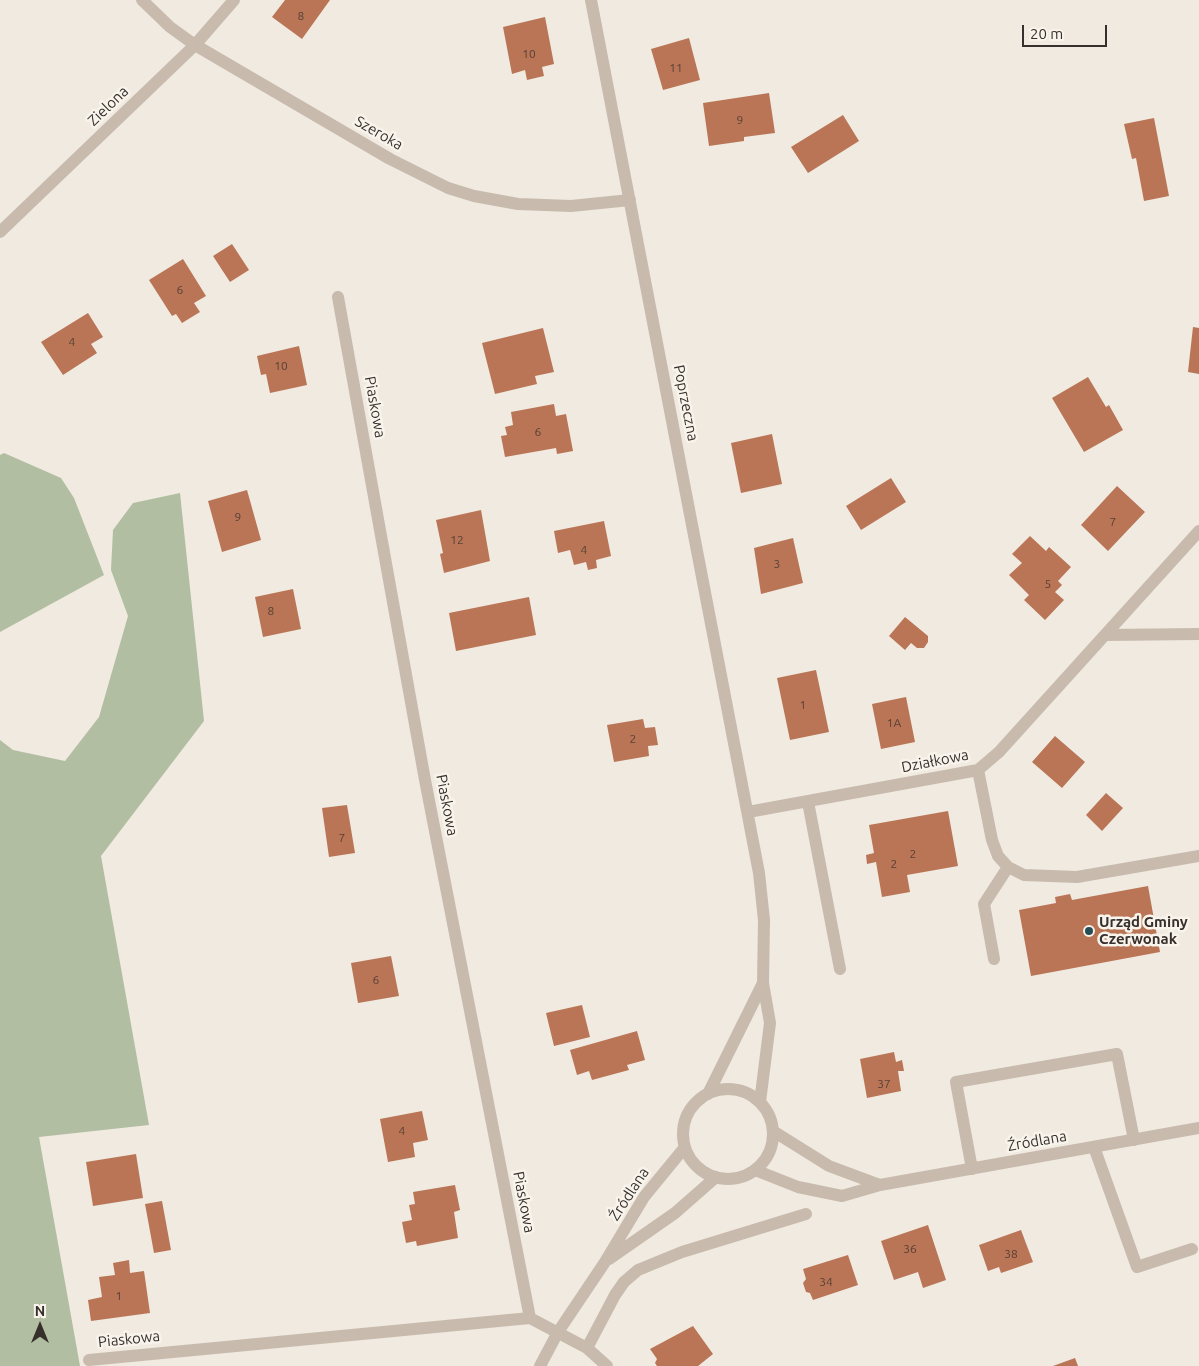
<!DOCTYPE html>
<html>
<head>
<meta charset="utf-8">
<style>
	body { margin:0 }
	#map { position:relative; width:1199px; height:1366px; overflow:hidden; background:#f0eae0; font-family:Ubuntu,sans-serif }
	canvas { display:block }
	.north { position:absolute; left:15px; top:1301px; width:50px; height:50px; -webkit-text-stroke:4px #f8f4ec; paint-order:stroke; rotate:0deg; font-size:14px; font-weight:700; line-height:20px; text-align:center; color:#372f2b }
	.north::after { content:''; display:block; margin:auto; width:18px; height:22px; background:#372f2b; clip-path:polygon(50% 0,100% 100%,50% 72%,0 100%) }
	.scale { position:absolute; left:1022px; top:25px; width:85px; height:22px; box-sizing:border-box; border:2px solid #372f2b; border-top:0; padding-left:6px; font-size:15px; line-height:18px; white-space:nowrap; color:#372f2b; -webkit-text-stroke:4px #f8f4ec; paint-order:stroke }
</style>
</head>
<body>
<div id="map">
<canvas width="1199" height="1366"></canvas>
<div class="north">N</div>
<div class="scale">20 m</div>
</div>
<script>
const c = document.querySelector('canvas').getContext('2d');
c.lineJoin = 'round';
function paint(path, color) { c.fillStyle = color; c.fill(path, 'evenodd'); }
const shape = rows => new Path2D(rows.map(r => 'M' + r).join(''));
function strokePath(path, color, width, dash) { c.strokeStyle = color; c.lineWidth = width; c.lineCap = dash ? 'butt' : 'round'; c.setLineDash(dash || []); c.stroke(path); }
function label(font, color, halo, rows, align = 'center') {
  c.font = font + ' Ubuntu,sans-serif'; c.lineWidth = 5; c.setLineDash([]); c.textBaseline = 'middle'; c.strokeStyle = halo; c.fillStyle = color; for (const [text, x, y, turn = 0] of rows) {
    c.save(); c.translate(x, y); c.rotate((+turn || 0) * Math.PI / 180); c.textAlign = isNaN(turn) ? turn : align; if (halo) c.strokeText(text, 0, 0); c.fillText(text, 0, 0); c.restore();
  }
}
paint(shape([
	[4,453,61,478,74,498,104,575,0,632,0,455],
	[180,493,204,721,101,856,149,1125,39,1137,80,1366,0,1366,0,740,13,750,65,761,99,717,128,616,111,570,113,530,133,503]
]), '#b2bea1');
paint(shape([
	[285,0,330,0,302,39,272,17],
	[545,17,554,64,542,67,544,76,527,80,525,70,512,74,503,27],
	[689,38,700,80,663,90,651,49],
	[769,93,775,133,744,137,744,141,709,146,703,103],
	[843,115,859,141,808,173,791,147],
	[1154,118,1169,196,1144,201,1136,158,1132,159,1124,124],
	[232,244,249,270,230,282,213,256],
	[183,259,206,296,194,303,200,312,182,323,176,314,172,316,149,280],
	[88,313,103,337,91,344,97,353,63,375,41,342],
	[1193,327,1199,328,1199,374,1188,372],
	[543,328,554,372,535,376,537,384,495,394,482,343],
	[299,346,307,385,270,393,266,374,261,375,257,356],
	[1088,377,1106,407,1109,405,1123,430,1084,452,1052,398],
	[554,404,556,416,566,414,573,451,557,454,556,448,505,457,501,436,507,435,505,427,513,425,511,412],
	[772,434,782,484,741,493,731,443],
	[891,478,906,502,861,530,846,506],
	[1117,486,1145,512,1108,551,1081,525],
	[247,490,261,540,222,552,208,501],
	[481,510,490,561,444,573,440,554,443,553,436,520],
	[604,521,611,556,596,560,597,568,588,570,586,562,574,565,570,550,558,553,554,531],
	[1030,536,1046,551,1049,547,1071,567,1058,581,1062,585,1055,592,1064,600,1045,620,1024,600,1029,595,1009,575,1022,563,1012,554],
	[793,538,803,583,761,594,754,548],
	[293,589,301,629,263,637,255,597],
	[529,597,536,635,456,651,449,613],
	[905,617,928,636,928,642,924,648,917,648,911,643,905,650,889,636],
	[816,670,829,732,790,740,777,678],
	[906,697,915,742,881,749,872,704],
	[643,719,645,728,655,727,658,745,648,746,649,756,614,762,607,725],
	[1055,736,1085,762,1062,788,1032,762],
	[1106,793,1123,808,1102,831,1086,815],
	[347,805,355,853,329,857,322,808],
	[948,811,958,866,907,875,910,892,882,897,876,862,867,864,866,855,874,853,869,825],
	[1148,886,1160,952,1031,976,1019,910,1056,903,1055,897,1070,894,1072,900],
	[391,956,399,996,358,1003,351,963],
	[582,1005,590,1037,554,1046,546,1013],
	[637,1031,645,1060,627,1065,629,1070,592,1080,589,1071,577,1075,570,1050],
	[894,1052,896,1062,902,1060,904,1071,898,1071,901,1091,867,1098,860,1059],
	[422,1111,428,1140,413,1143,415,1157,388,1162,380,1119],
	[136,1154,143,1198,93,1206,86,1162],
	[455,1185,460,1210,454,1212,458,1238,417,1246,416,1241,406,1243,402,1222,412,1220,409,1205,415,1204,413,1192],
	[162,1201,171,1250,154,1253,145,1204],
	[928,1225,946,1280,923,1288,918,1272,894,1280,881,1241],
	[1021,1230,1033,1262,1001,1273,999,1267,988,1271,979,1245],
	[848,1255,858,1285,813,1300,810,1293,806,1292,803,1283,806,1279,803,1269],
	[129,1260,130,1273,144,1271,150,1313,91,1321,88,1300,102,1297,99,1277,115,1275,113,1263],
	[693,1326,713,1354,698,1366,657,1366,655,1363,657,1359,650,1349],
	[1075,1358,1078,1366,1053,1366]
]), '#b97556');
strokePath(shape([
	[142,0,170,27,195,45,390,159,448,188,474,196,518,204,571,206,630,200],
	[591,0,759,873,764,920,763,983,770,1023,760,1102],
	[0,232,195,45,234,0],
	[338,297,425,780,530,1318,587,1348,607,1366],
	[1106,635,1199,634],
	[978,770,992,840,998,856,1008,867,1024,875,1077,877,1199,856],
	[808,802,840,969],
	[748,812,978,770,999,752,1199,531],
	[994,959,984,904,1008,867],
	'683 1134a45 45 0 1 1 90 0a45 45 0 1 1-90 0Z',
	[708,1094,763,983],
	[773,1131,829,1166,880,1185],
	[1094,1147,1137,1267,1192,1249],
	[972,1169,956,1082,1117,1054,1134,1140],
	[755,1170,798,1187,842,1196,880,1185,1199,1128],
	[609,1259,675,1213,716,1177],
	[587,1348,615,1295,624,1282,638,1270,682,1252,806,1214],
	[89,1360,530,1318],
	[540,1366,558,1332,605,1262,644,1197,685,1147]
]), '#c8bbad', 12);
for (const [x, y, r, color] of [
	[1089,931,5,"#254d54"]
]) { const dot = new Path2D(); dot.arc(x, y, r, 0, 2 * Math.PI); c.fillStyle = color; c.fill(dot); strokePath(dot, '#f8f4ec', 2); }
label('12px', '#584036', null, [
	["8",301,16],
	["10",529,54],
	["11",676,68],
	["9",740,120],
	["6",180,290],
	["4",72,342],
	["10",281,366],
	["6",538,432],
	["9",238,517],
	["7",1113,522],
	["12",457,540],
	["4",584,550],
	["3",777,564],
	["5",1048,584],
	["8",271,611],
	["1",803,705],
	["1A",894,723],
	["2",633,739],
	["7",342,838],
	["2",913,854],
	["2",894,864],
	["6",376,980],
	["37",884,1084],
	["4",402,1131],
	["36",910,1249],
	["38",1011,1254],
	["34",826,1282],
	["1",119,1296]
]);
label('15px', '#372f2b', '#f8f4ec', [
	["Zielona",108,106,-44],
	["Szeroka",379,133,30],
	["Poprzeczna",686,403,79],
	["Piaskowa",375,407,80],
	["Działkowa",935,761,-11],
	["Piaskowa",447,805,79],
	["Źródlana",1037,1141,-10],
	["Źródlana",629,1194,-57],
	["Piaskowa",524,1202,79],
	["Piaskowa",129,1339,-6]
]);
label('bold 15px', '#372f2b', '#f8f4ec', [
	["Urząd Gminy",1099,922],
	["Czerwonak",1099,939]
], 'left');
</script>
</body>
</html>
